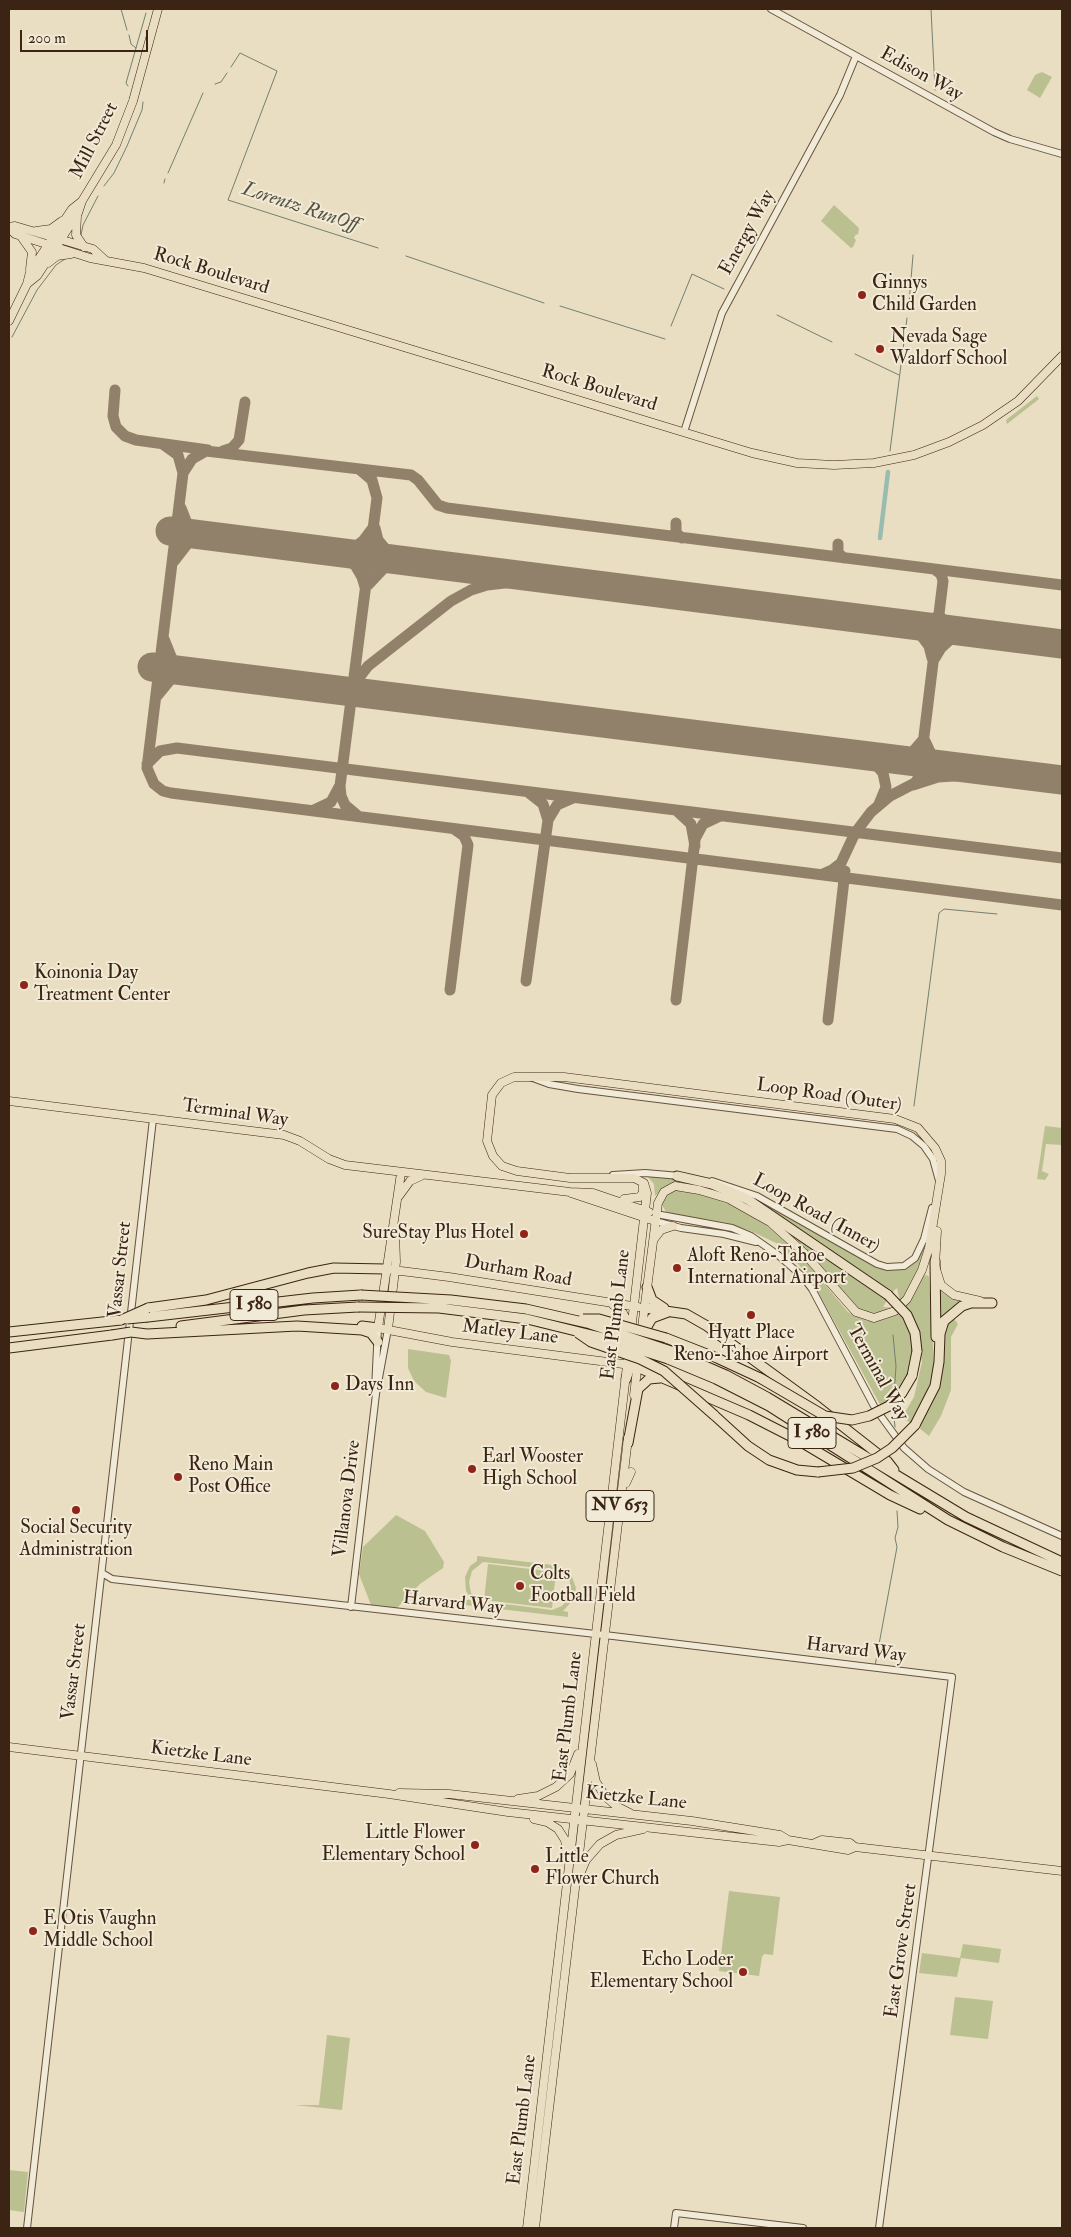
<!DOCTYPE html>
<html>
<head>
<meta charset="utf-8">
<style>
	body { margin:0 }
	#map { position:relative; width:1071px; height:2237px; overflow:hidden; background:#e9dec1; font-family:"IM FELL Double Pica",serif }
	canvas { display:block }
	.frame { position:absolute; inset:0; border:10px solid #3b2414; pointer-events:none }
	.scale { position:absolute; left:20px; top:30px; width:128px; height:22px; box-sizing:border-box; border:2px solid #3b2414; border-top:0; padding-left:6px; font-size:15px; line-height:18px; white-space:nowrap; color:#3b2414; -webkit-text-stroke:4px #f1ead7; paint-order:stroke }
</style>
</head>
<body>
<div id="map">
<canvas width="1071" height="2237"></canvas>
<div class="frame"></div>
<div class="scale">200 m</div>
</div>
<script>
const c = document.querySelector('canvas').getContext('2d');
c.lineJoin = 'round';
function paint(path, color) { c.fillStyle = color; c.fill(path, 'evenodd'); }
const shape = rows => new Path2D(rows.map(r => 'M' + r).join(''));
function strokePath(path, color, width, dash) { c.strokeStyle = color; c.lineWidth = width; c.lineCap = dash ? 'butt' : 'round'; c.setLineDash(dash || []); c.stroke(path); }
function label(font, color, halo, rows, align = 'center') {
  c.font = font + ' "IM FELL Double Pica",serif'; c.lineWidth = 4; c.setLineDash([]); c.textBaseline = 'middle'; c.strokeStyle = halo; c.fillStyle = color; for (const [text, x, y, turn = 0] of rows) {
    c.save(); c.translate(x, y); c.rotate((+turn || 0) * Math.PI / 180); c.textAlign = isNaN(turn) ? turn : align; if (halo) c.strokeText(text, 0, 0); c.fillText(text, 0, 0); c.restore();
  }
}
paint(shape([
	[1042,72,1052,77,1040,98,1027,90,1035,75],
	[834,205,859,228,858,235,856,234,854,238,856,240,853,247,851,248,821,221],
	[1037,396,1039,399,1007,424,1006,420],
	[1045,1126,1062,1128,1062,1145,1046,1144,1042,1171,1049,1174,1045,1180,1037,1179],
	[647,1176,686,1180,733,1195,806,1242,887,1300,883,1307,896,1308,871,1315,858,1310,799,1243,765,1216,698,1187,662,1190,655,1196,654,1184],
	[735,1189,768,1204,876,1266,887,1270,909,1265,928,1230,921,1262,900,1303,897,1288,890,1294],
	[675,1190,701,1195,735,1206,765,1224,796,1250,848,1312,855,1316,868,1321,877,1321,901,1314,911,1337,913,1356,910,1371,904,1385,882,1408,812,1281,800,1266,778,1244,751,1231,728,1223,667,1213,661,1204,664,1196],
	[927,1275,929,1277,934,1363,928,1395,912,1424,902,1417,914,1397,922,1362,919,1341,905,1308,923,1276],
	[935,1281,949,1296,970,1301,938,1330],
	[952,1316,958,1324,951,1337,951,1390,941,1416,929,1436,918,1427,936,1394,943,1330],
	[408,1349,449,1355,451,1361,446,1398,426,1392,414,1381,408,1368],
	[396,1515,425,1531,444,1562,443,1568,420,1584,397,1608,371,1605,359,1574,363,1547],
	[477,1556,553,1565,564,1568,572,1577,576,1588,573,1600,563,1611,568,1612,568,1617,465,1605,466,1600,472,1600,466,1591,465,1577,470,1566,477,1561],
	[483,1562,558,1570,570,1581,569,1598,562,1606,552,1610,481,1601,471,1593,469,1582,472,1571],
	[488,1564,556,1572,552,1608,484,1600],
	[729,1891,780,1897,773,1955,764,1954,762,1957,759,1976,719,1971],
	[963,1944,1001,1949,999,1963,961,1958,957,1977,919,1973,922,1953,960,1958],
	[955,1997,993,2001,988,2039,950,2035],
	[327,2035,350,2038,342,2110,295,2105,319,2105],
	[9,2170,28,2172,24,2212,9,2210]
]), '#bbc090');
strokePath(shape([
	[121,9,127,30],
	[931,9,935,90],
	[136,48,146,13],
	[231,67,240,53,277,71,228,200,378,248],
	[215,84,221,82,227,73],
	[128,86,126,83,136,48,131,44,129,35],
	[168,173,203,93],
	[164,183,165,179],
	[104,186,114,173,127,146,142,110,143,102],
	[81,235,83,225,98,196],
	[406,256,544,303],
	[909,304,913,255],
	[560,306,665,339],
	[777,315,832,342],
	[671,326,692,274,724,289],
	[12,337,37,290,56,265,65,259],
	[855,354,899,375],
	[890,451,907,318],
	[914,1106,939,913,944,909,997,914],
	[893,1335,896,1366,894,1396],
	[893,1407,895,1427],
	[875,1666,897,1547,895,1538,898,1527,897,1511]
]), '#737f71', 1);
strokePath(shape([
	[880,538,888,472]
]), '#98bcaf', 4.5);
strokePath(shape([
	[115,390,113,416,116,427,125,436,136,440,208,450],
	[164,445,178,455,183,473],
	[223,451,232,448,239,440,245,402],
	[181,508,188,526,201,536],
	[676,523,676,533,682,538],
	[375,528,378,540,387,551,406,561],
	[838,544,838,553,844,558],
	[331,552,342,556,355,565,362,577,365,587],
	[332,552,355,547,363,541,372,529],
	[174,561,188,543,201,536],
	[368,585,384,568,394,563,410,562],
	[1062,585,447,508,438,505,418,480,411,475,206,451,192,459,183,473,147,768,154,784,163,791,171,793,1062,905],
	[939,614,945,626,956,630],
	[893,622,911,628,920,634,929,646,932,658],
	[920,626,931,624,939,614],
	[164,639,172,659,182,667,193,671],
	[935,658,941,648,951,639,963,634,978,633],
	[355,683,368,666,451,601,471,590,487,585,513,582,595,585],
	[157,696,171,679,184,673,195,672],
	[925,741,933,758,952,766],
	[856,754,873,761,883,773,886,787,879,804],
	[891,759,910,755,922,741],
	[147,764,160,751,177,748,1062,858],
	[913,785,938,777,970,775,1062,780],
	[529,793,543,804,548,820],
	[314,810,331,802,339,787],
	[677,811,691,824,695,846],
	[358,816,345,805,341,796,340,786,377,498,372,480,359,469],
	[695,839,703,824,720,816],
	[823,874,832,870,841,863,855,833,871,812,890,796,915,783,919,777,943,581,941,574,934,569],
	[526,981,548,820,557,805,573,798],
	[450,990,468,845,464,836,454,829],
	[676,1000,695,840],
	[828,1020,845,871]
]), '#92816a', 11);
strokePath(shape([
	[170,531,1062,644],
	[152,667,1062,780]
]), '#92816a', 29);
const minor = shape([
	[771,9,994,132,1010,139,1062,154],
	[684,432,722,313,840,95,856,56],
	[530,1077,549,1084,578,1089,897,1129,912,1136,924,1146,933,1159,939,1181],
	[613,1175,645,1173,680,1176],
	[712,1181,757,1196,877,1264,887,1267,904,1266,915,1258,924,1239,932,1208],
	[656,1214,732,1228,751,1236,778,1255,803,1277,812,1289,875,1408,904,1448,928,1469,964,1492,1062,1536],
	[655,1221,681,1228,724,1234,756,1242],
	[375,1389,378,1328],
	[102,1573,112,1579,613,1636,952,1677,879,2228],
	[351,1607,376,1394,388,1329],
	[27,2228,153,1119],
	[674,2228,676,2213,803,2228]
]);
const major = shape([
	[77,216,76,235,84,247],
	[9,227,15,226,93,249,105,260],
	[9,228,15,234,90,258,144,268,752,453,797,463,834,465,874,463,914,455,949,442,983,425,1018,401,1062,356],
	[36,231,51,229,62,221],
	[20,235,32,252,30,269],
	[48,263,57,256,71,254],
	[27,284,37,276,78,213,82,201,116,145,133,101,158,9],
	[9,321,27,284,30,272,72,209,82,201],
	[9,1101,284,1135,300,1141,329,1159,345,1165,570,1192,593,1193,649,1212],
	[401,1173,378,1328,452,1342,631,1365],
	[571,1193,655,1221],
	[399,1196,410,1181,421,1176],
	[624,1199,640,1197,643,1192,643,1186],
	[937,1231,935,1266,941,1285,954,1295,980,1301],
	[654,1239,661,1230,673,1226],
	[385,1269,449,1277,638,1307],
	[613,1305,623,1313,631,1329],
	[388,1329,396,1262,395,1232],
	[634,1395,638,1361],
	[626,1483,631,1472],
	[9,1747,389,1794,508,1812,779,1842,788,1840,848,1850,855,1847],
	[592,1764,596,1782,605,1796,616,1806,630,1813],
	[399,1793,449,1794,692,1821,780,1835,788,1840],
	[518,1799,538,1796,556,1787,570,1774,578,1754],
	[534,1819,547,1822,558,1829,565,1840,567,1852],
	[815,1843,822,1840,850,1843,855,1847,1062,1871],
	[578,1879,586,1860,600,1844,616,1835,643,1829],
	[527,2228,647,1193,644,1183,634,1178,570,1178,517,1171,502,1166,493,1156,487,1141,492,1095,501,1083,514,1077,564,1077,895,1119,918,1128,935,1148,941,1161,941,1174,929,1248,922,1270,907,1299,895,1311,874,1318,856,1312,803,1252,770,1222,729,1199,699,1190,675,1186,664,1192,658,1203,641,1335],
	[535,2228,628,1438]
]);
const highway = shape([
	[677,1176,712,1184,747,1199,888,1295],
	[935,1261,936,1337],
	[647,1287,652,1300,664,1308],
	[148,1308,206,1300,308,1273,334,1268,385,1269],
	[645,1308,686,1314,707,1326,818,1407,887,1461,894,1470],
	[148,1317,313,1298,361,1295],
	[181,1326,304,1310,358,1307],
	[362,1326,378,1328],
	[9,1332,121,1320],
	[131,1332,147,1334,297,1326,362,1330,371,1333,378,1342],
	[641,1337,652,1318,668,1312],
	[666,1338,717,1358,760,1378],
	[9,1348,112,1335],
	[671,1351,726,1375,767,1397,966,1517,1062,1562],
	[668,1359,716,1379,769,1406,948,1520,1003,1547,1062,1571],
	[637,1367,749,1415,796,1439,890,1495,920,1509],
	[912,1376,917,1351],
	[626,1379,636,1349],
	[714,1415,748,1446,769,1460,797,1470,818,1472],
	[915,1425,935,1386,939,1362,940,1334,944,1321,962,1306,971,1303,992,1303],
	[628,1443,638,1389,649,1379,660,1378]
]);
strokePath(minor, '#66523f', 8);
strokePath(major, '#3b2414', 9);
strokePath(highway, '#3b2414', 11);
strokePath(minor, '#f1ead7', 6);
strokePath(major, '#e9dec1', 8);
strokePath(highway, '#e9dec1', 9);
const highwayBridge = shape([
	[361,1295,451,1300,526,1309,587,1323,671,1351],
	[888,1295,907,1315,915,1333,917,1351],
	[358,1307,439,1308,527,1319,600,1337,668,1359],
	[127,1319,148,1317],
	[583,1319,599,1319,666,1338],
	[121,1320,148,1308],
	[578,1333,591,1342,640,1359,664,1371,714,1415],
	[112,1335,131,1332],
	[760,1378,825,1416,852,1420,869,1416,889,1406,902,1393,912,1376],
	[818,1472,853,1468,877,1458,892,1448,915,1425]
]);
strokePath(highwayBridge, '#3b2414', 11, []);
strokePath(highwayBridge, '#e9dec1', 9);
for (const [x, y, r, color] of [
	[862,295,5,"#8f2418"],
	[880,349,5,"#8f2418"],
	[24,985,5,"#8f2418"],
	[524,1234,5,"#8f2418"],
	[677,1268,5,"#8f2418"],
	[751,1315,5,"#8f2418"],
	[335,1386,5,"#8f2418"],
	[472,1469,5,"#8f2418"],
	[178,1477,5,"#8f2418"],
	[76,1510,5,"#8f2418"],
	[520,1586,5,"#8f2418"],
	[475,1845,5,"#8f2418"],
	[535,1869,5,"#8f2418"],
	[33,1931,5,"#8f2418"],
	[743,1972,5,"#8f2418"]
]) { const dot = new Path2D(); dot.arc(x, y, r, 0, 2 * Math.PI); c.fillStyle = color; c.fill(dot); strokePath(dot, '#f1ead7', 2); }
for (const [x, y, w] of [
	[254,1305,48],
	[812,1433,48],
	[620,1506,68]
]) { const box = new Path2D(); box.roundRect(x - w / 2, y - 15.5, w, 31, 4); c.fillStyle = '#f1ead7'; c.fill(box); strokePath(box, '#3b2414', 1); }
label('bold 18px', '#3b2414', null, [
	["I 580",254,1305],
	["I 580",812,1433],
	["NV 653",620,1506]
]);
label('19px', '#3b2414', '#f1ead7', [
	["Edison Way",921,75,29],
	["Mill Street",95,141,-63],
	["Energy Way",748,233,-61],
	["Rock Boulevard",211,272,17],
	["Rock Boulevard",599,389,17],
	["Loop Road (Outer)",829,1096,8],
	["Terminal Way",235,1114,8],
	["Loop Road (Inner)",816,1214,29],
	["Vassar Street",121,1270,-84],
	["Durham Road",518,1272,10],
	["East Plumb Lane",617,1315,-83],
	["Matley Lane",510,1333,7],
	["Terminal Way",877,1373,61],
	["Villanova Drive",348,1499,-83],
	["Harvard Way",453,1604,6],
	["Harvard Way",856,1651,7],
	["Vassar Street",75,1672,-83],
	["East Plumb Lane",569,1717,-83],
	["Kietzke Lane",201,1755,7],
	["Kietzke Lane",636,1799,6],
	["East Grove Street",902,1951,-82],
	["East Plumb Lane",523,2120,-83]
]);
label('19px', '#3b2414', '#f1ead7', [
	["Ginnys",872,284],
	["Child Garden",872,306],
	["Nevada Sage",890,338],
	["Waldorf School",890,360],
	["Koinonia Day",34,974],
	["Treatment Center",34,996],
	["SureStay Plus Hotel",514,1234,"right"],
	["Aloft Reno-Tahoe",687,1257],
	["International Airport",687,1279],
	["Hyatt Place",751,1334,"center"],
	["Reno-Tahoe Airport",751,1356,"center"],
	["Days Inn",345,1386],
	["Earl Wooster",482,1458],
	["High School",482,1480],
	["Reno Main",188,1466],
	["Post Office",188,1488],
	["Social Security",76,1529,"center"],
	["Administration",76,1551,"center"],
	["Colts",530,1575],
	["Football Field",530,1597],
	["Little Flower",465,1834,"right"],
	["Elementary School",465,1856,"right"],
	["Little",545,1858],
	["Flower Church",545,1880],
	["E Otis Vaughn",43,1920],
	["Middle School",43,1942],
	["Echo Loder",733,1961,"right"],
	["Elementary School",733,1983,"right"]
], 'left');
label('italic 20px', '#575242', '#f1ead7', [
	["Lorentz RunOff",300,208,18]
]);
</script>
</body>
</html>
